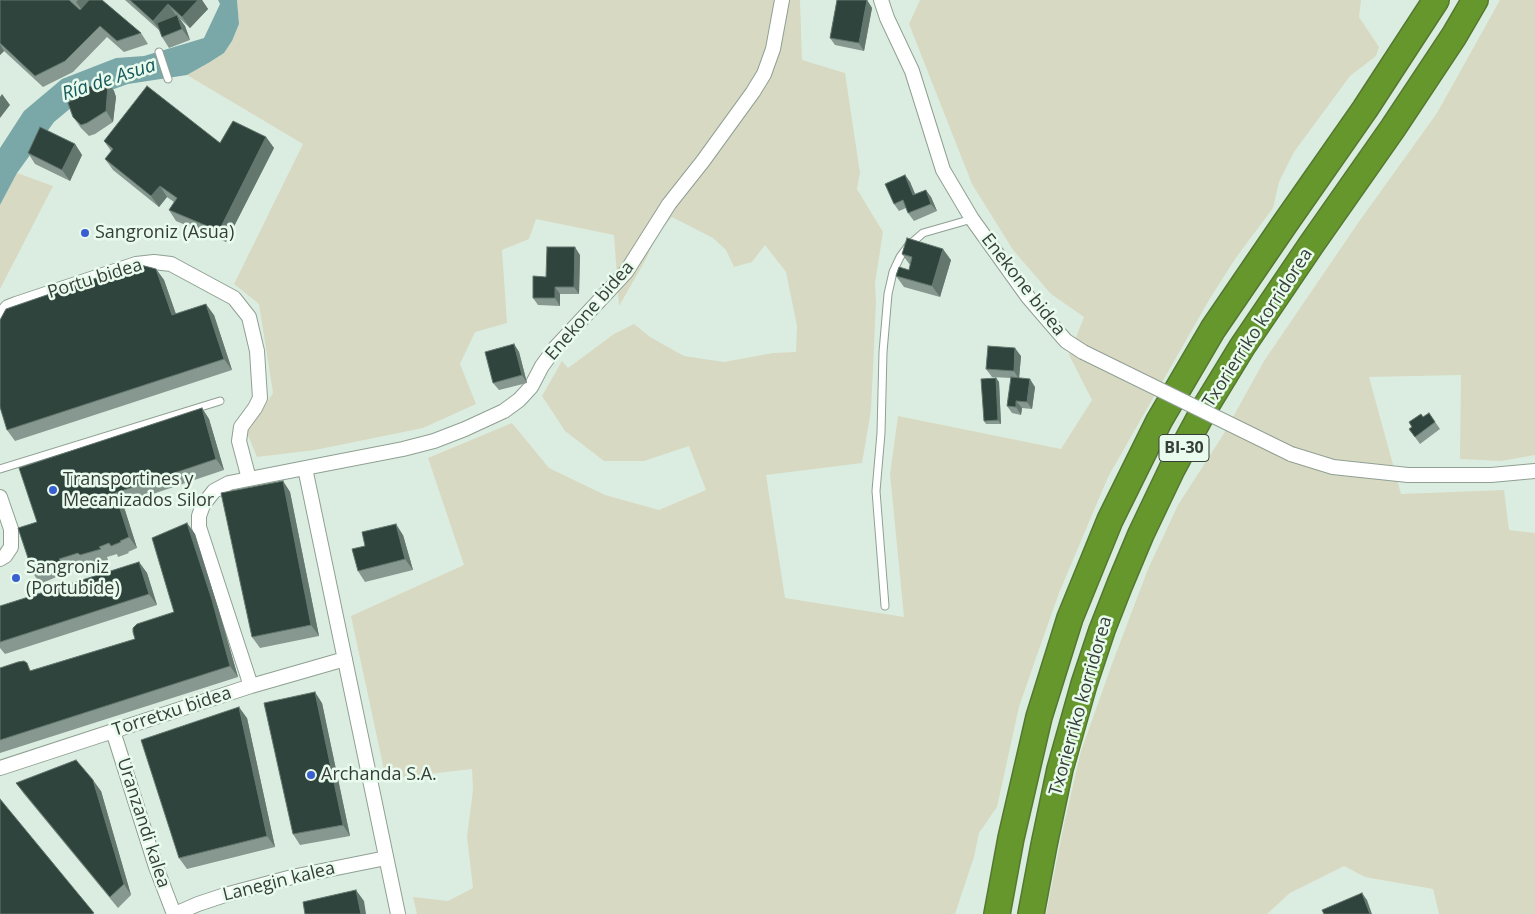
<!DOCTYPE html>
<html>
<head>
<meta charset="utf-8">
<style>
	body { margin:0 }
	canvas { display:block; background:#dbede0 }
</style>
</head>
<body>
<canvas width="1535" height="914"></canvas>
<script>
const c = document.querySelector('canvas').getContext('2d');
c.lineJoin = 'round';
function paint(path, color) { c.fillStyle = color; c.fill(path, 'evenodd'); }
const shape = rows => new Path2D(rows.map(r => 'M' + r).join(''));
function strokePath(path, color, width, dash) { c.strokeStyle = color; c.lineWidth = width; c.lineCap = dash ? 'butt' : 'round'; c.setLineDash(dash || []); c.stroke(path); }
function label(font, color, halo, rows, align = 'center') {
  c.font = font + ' "Open Sans",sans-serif'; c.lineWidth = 5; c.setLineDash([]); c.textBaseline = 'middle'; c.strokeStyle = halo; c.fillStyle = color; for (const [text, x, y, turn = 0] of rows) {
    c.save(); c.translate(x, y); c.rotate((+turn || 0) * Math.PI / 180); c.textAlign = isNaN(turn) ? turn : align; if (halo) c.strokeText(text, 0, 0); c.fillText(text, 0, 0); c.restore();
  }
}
paint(shape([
	[237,0,800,0,802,60,845,73,860,173,857,189,883,232,875,283,876,302,871,411,862,463,766,475,785,598,904,617,890,474,898,416,1061,449,1092,400,1069,355,1084,317,1051,294,1013,250,972,184,909,24,920,0,1361,0,1359,17,1379,47,1376,56,1350,76,1294,152,1279,182,1273,208,1235,259,1209,300,1108,477,1059,593,1037,655,1019,707,997,807,979,833,974,857,955,914,417,914,413,897,448,901,473,888,467,837,473,790,472,769,386,779,351,616,464,565,428,458,512,423,549,468,605,495,659,510,706,490,689,446,644,461,604,461,565,431,542,396,562,361,568,368,614,334,634,324,650,337,684,356,724,362,773,353,796,352,797,326,786,272,765,245,752,262,734,267,726,250,713,238,672,217,659,231,646,259,619,306,614,235,536,219,529,239,502,250,507,323,475,332,460,364,476,404,423,428,315,450,257,457,247,433,273,393,259,304,234,284,303,144,187,75,210,62,224,53,232,41,239,24],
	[1500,0,1535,0,1535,455,1501,461,1460,459,1461,375,1369,377,1401,494,1504,490,1509,530,1535,533,1535,914,1439,914,1433,889,1365,877,1344,866,1290,893,1267,914,1046,914,1064,824,1081,751,1112,664,1148,569,1178,505,1223,435,1264,361,1358,223,1437,113],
	[17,173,53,186,0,289,0,205]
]), '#d8d9c2');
paint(shape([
	[218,0,237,0,239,24,232,41,224,53,210,62,187,75,128,84,78,102,54,122,17,173,0,205,0,148,24,111,62,79,116,58,144,56,204,38,220,4]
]), '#7aa8a9');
const lane = shape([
	[159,52,168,79],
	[0,469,220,401],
	[885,606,876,491,881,433,883,352,888,294,893,272,900,257,908,246,923,233,972,219]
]);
const street = shape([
	[881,0,887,18,912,71,943,170,972,219,1028,297,1059,333,1066,341,1083,352],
	[0,316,8,307,16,304,136,264,154,262,171,264,234,298,249,317,257,351,260,398,255,408,241,427,239,441,249,479],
	[1291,454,1333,467,1408,475,1491,475,1535,471],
	[305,468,403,449,434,441,465,429,504,411,519,400,531,387,542,366,556,347,626,272,669,204,703,161,753,92,764,74,773,49,782,0],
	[0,497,11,529,11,547,5,556,0,559],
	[251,686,199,527,199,516,203,505,214,491,229,483,305,468,398,914],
	[113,731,156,867,174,914],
	[0,768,251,686,345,659],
	[175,914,198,904,225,895,292,877,386,858]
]);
const highway = shape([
	[997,914,1011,838,1039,717,1070,618,1110,520,1159,421,1213,329,1284,225,1365,109,1436,0],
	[1031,914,1044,845,1060,769,1084,684,1102,630,1120,584,1141,534,1172,469,1206,406,1242,347,1311,245,1393,128,1454,36,1475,0]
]);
strokePath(lane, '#8fa093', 9);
strokePath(street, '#8fa093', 16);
strokePath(highway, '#557831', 28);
strokePath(lane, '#fff', 7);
strokePath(street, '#fff', 14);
strokePath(highway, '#65972d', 25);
const streetBridge = shape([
	[1083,352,1291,454]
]);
strokePath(streetBridge, '#8fa093', 16, []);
strokePath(streetBridge, '#fff', 14);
paint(shape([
	[0,0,102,0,141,33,148,44,124,52,107,37,73,72,43,87,4,51,0,55],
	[125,0,202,0,208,9,190,28,179,18,185,26,190,40,169,48,162,37,160,31],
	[867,0,872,8,864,51,835,45,830,38],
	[107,80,114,91,116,97,113,122,95,134,89,136,81,128,73,117],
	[266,137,274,148,226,242,176,221,169,210,174,202,167,197,159,207,113,170,105,159,111,151,104,141,220,143],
	[75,144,82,155,70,181,35,164,28,153],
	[905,175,910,182,915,194,931,197,937,211,914,221,908,213,906,208,899,211,894,204],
	[902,254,951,260,940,297,904,287,896,276,909,270,910,265],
	[580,255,579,294,560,294,560,306,538,305,533,298,546,277],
	[156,269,164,280,176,314,214,315,232,370,15,441,7,430],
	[514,344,519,352,527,383,499,390,493,383],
	[1021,356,1019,378,1035,387,1032,409,1022,408,1021,415,1012,413,1007,406,1011,378,992,377,986,369],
	[996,378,999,382,1001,424,986,424,984,421],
	[202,408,209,419,224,470,123,504,137,548,128,552,129,553,118,557,117,554,107,557,108,560,88,566,86,564,67,570,68,572,40,584,33,573,37,522],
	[1429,413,1440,429,1420,444,1409,429],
	[283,481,290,492,319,636,260,648,252,637],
	[187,523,195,534,219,611,238,677,0,753,0,668,32,670,135,639,174,612],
	[403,535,413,570,365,582,358,571],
	[139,562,147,573,157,605,5,654,0,648,0,606],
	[322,703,350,836,300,845,293,834],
	[247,718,275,847,187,869,179,858],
	[16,783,101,791,131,895,118,908,24,794]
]), '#86988f');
paint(shape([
	[78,0,94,0,84,13,76,2],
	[198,0,202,0,208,9,190,28,182,17],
	[867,0,872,8,864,51,859,43],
	[168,4,176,15,161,32,153,21],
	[177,15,185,26,190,40,182,29],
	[0,44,4,51,0,55],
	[107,80,114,91,116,97,113,122,106,111],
	[2,94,10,105,0,118,0,97],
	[266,137,274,148,226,242,219,231],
	[75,144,82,155,70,181,62,170],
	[905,175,910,182,919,203,913,195],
	[160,186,167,197,159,207,151,196],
	[926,190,931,197,937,211,931,204],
	[575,247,580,255,579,294,574,287],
	[943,249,951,260,940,297,932,286],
	[156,269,164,280,180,326,172,315],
	[555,287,560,294,560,306,555,298],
	[206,304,214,315,232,370,224,359],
	[514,344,519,352,527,383,522,375],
	[1015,348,1021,356,1019,379,1014,371],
	[996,378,999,382,1001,424,998,420],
	[1030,379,1035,387,1032,409,1027,402],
	[1016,401,1022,408,1021,415,1016,407],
	[202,408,209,419,224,470,216,459],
	[283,481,290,492,319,636,311,625],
	[115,493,123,504,137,548,129,537],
	[187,523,195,534,219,611,238,677,230,666],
	[396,524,403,535,413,570,405,559],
	[139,562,147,573,157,605,149,594],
	[315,692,322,703,350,836,343,825],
	[239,707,247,718,275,847,267,836],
	[93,780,101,791,131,895,124,884],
	[356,890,364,901,366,914,361,914],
	[1362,893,1367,900,1372,914,1370,914]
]), '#63776f');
const building = shape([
	[0,0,69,0,80,10,89,0,102,0,141,33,117,41,100,26,65,61,35,76,0,43,0,0],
	[130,0,198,0,182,17,168,4,153,21,130,0],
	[837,0,867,0,859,43,830,38,837,0],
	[177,15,182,29,162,37,157,23,177,15],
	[107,80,108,85,106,111,87,123,81,125,73,117,68,103,86,88,107,80],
	[147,86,220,143,233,121,266,137,219,231,169,210,177,198,160,186,151,196,105,159,113,149,104,141,147,86],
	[40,127,75,144,62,170,28,153,40,127],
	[905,175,913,195,926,190,931,204,908,213,903,200,894,204,885,184,905,175],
	[907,238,943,249,932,286,896,276,899,267,909,270,912,257,902,254,907,238],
	[547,247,575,247,574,287,555,287,555,298,533,298,533,276,546,277,547,247],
	[137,264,156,269,172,315,206,304,224,359,7,430,0,407,0,320,6,309,137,264],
	[514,344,522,375,493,383,485,352,514,344],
	[988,346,1015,348,1014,371,986,369,988,346],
	[1011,377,1030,379,1027,402,1016,401,1016,407,1007,406,1011,377],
	[996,378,998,420,984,421,981,379,996,378],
	[202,408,216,459,115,493,129,537,120,541,121,542,111,546,109,543,99,547,101,549,80,555,78,553,59,559,61,561,33,573,18,528,37,522,19,468,202,408],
	[1429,413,1435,422,1415,437,1409,429,1412,427,1409,422,1421,414,1423,417,1429,413],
	[283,481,311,625,252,637,221,493,283,481],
	[187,523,212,600,230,666,0,740,0,668,18,662,24,661,27,663,30,671,135,639,133,632,133,628,137,624,174,612,152,538,187,523],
	[396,524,405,559,358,571,352,549,365,546,362,532,396,524],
	[139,562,149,594,0,642,0,606,139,562],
	[315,692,343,825,293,834,264,703,315,692],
	[239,707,267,836,179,858,141,740,239,707],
	[76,760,93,780,124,884,110,897,16,783,76,760],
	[0,799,94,913,92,914,0,914,0,799],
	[356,890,361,914,305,914,303,902,356,890],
	[1362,893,1370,914,1324,914,1322,910,1362,893]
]);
paint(building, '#30443e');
strokePath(building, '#63776f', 1);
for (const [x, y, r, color] of [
	[85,233,5,"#3a5fd1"],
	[53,490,5,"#3a5fd1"],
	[16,578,5,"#3a5fd1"],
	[311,775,5,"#3a5fd1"]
]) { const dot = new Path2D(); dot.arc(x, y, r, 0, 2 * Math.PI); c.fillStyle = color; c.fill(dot); strokePath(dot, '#e8fbed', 2); }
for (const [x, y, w] of [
	[1184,448,50]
]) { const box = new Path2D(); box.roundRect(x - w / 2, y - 13.5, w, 27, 4); c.fillStyle = '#e8fbed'; c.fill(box); strokePath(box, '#373e39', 1); }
label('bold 16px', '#373e39', null, [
	["BI-30",1184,448]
]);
label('18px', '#373e39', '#e8fbed', [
	["Sangroniz (Asua)",95,233],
	["Transportines y",63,480],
	["Mecanizados Silor",63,501],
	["Sangroniz",26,568],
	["(Portubide)",26,589],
	["Archanda S.A.",321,775]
], 'left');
label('18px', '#373e39', '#e8fbed', [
	["Portu bidea",95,279,-17],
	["Enekone bidea",1023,285,52],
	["Enekone bidea",590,311,-49],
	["Txorierriko korridorea",1258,328,-57],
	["Txorierriko korridorea",1081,706,-74],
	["Torretxu bidea",172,712,-18],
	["Uranzandi kalea",143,823,72],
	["Lanegin kalea",279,882,-14]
]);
label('italic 19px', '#1a5b5e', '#e8fbed', [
	["Ría de Asua",109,80,-18]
]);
</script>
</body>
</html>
